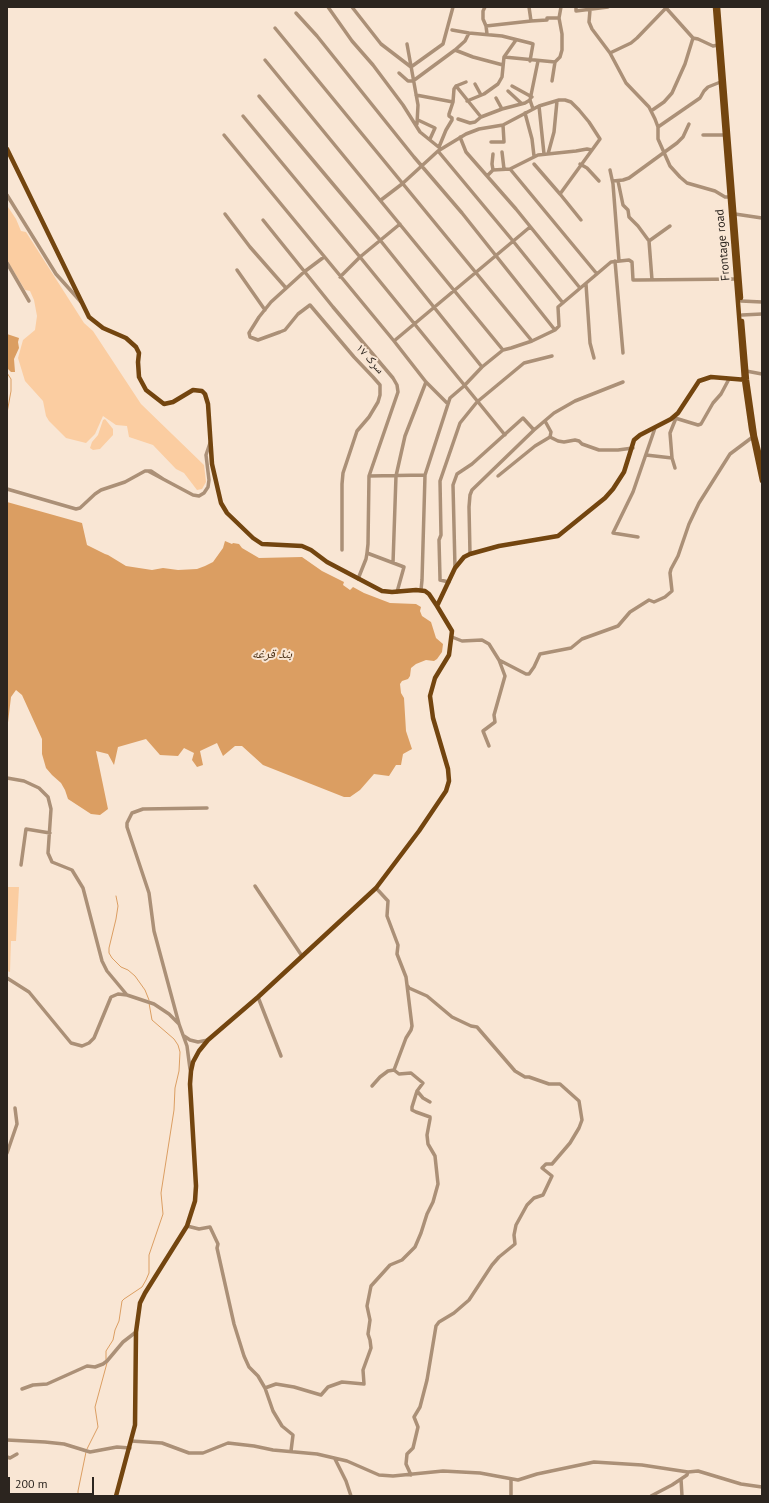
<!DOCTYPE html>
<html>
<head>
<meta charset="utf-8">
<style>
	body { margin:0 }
	#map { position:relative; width:769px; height:1503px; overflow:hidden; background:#f9e6d4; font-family:"PT Sans",sans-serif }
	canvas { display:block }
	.frame { position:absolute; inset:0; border:8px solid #2c251f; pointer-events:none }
	.scale { position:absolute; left:8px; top:1477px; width:86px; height:18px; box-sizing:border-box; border:2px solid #2c251f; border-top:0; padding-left:5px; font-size:12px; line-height:14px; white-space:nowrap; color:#2c251f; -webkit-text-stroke:3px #f9e6d4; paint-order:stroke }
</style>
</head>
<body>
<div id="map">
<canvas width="769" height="1503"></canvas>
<div class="frame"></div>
<div class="scale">200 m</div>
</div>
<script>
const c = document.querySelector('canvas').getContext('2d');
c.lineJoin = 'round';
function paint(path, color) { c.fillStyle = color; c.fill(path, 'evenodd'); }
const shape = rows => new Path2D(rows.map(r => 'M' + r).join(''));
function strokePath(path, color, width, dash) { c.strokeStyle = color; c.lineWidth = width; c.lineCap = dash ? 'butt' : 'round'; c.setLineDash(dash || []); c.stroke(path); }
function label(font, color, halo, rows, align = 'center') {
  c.font = font + ' "PT Sans","Noto Naskh Arabic",sans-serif'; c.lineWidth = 4; c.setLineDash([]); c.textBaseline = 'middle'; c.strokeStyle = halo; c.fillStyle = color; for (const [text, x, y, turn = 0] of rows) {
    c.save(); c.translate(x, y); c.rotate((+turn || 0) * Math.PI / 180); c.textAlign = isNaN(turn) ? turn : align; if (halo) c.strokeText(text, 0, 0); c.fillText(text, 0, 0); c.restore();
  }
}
paint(shape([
	[8,207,16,219,21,231,26,232,84,323,93,331,141,404,204,465,206,482,202,489,197,490,184,473,176,469,153,445,129,437,127,426,116,425,103,416,95,434,86,443,66,438,49,421,46,416,43,401,25,381,18,358,23,340,35,330,37,316,34,300,30,291,25,290,7,260,7,209],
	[105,419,113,429,113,435,100,449,93,450,90,448,92,442,98,435,103,420],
	[7,887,19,887,16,941,11,941,10,972,7,971]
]), '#fbcda1');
paint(shape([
	[7,334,19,338,18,342,19,348,14,359,15,372,11,372,7,368],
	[7,502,82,523,87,545,105,554,108,555,126,566,152,570,163,568,178,570,197,569,205,566,213,562,223,548,225,541,232,544,233,543,239,544,242,548,259,558,302,557,322,571,344,582,343,585,350,590,353,587,364,593,390,603,416,604,421,607,420,611,422,616,431,622,436,638,443,644,442,652,437,659,434,661,426,660,416,664,411,668,410,676,408,679,402,681,400,684,401,693,404,698,406,731,412,749,403,754,401,765,396,765,389,776,374,774,360,790,350,797,344,797,263,765,242,746,235,746,223,756,217,743,200,751,203,765,197,767,192,760,194,753,184,748,178,756,160,755,146,739,118,747,114,765,108,754,96,751,108,809,100,815,91,814,68,799,65,790,61,783,52,775,46,768,42,754,42,739,22,695,16,690,11,697,7,731]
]), '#db9e62');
strokePath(shape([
	[7,373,11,379,11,391,7,413],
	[116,896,118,906,116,919,109,948,109,953,112,958,121,967,128,970,135,976,145,990,149,1000],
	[106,1360,106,1351,113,1340,115,1330,119,1321,122,1301,124,1299,142,1287,146,1280,149,1273,149,1255,163,1214,161,1193,174,1110,175,1088,179,1071,180,1052,178,1045,174,1039,152,1020,149,1003],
	[87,1449,98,1427,95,1407,107,1363],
	[78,1496,78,1491,86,1452]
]), '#db9e62', 1);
strokePath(shape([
	[328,7,352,41,373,65,403,105,420,132,441,149],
	[352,7,381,44,411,67,443,44,453,7],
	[485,7,483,11,483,19,486,26,487,34],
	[576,7,576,11,608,7],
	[590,10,589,22,592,29,610,53,626,83,649,107,655,119,658,127,658,139,670,166,680,177,687,183,715,191,725,197,729,197],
	[296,13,317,36,414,157,462,213,555,330],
	[531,21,547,20,547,18,559,18],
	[486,26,531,21,529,7],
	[275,28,532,341],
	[452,30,469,33,502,36,530,43,533,44,530,61],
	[407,44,418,105,417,124],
	[455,50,473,57,503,65],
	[610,53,631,43,637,38,665,9,667,9,693,38,698,39,713,46,718,45],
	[504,57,555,62],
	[265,60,503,350],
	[399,73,408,81,413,81,455,50,465,41,469,33],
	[552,81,555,62,560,57,562,50,562,34,559,18,561,7],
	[475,84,481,95],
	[456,86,466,82],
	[512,86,532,97],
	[508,91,521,103],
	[416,95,453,102],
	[259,96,380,240,482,367],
	[496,98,502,109],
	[467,101,484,94,498,84,502,77,504,57,516,40],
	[539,106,544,154],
	[533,109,530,100,538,61],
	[651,111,664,102,672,93,685,64,693,38],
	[525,113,532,139,534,156],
	[243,116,360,257,505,435],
	[458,119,470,123,475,122,481,117,502,109,525,103,530,100],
	[418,120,435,128,430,139],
	[658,127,700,98,704,91,708,87,723,81],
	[224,135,394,341],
	[703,135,725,135],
	[460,137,466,152,516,209,580,288],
	[491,142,504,142,503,125],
	[439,147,446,130,452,120,452,118,449,116,449,114,453,102,454,89,456,86,481,117],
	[438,151,513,241,563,303],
	[502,152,504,169],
	[493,154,492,164,493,170],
	[548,154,554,132,557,101],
	[534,164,560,194],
	[580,164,587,168,599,181],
	[510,169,597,274],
	[610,170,613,184,619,261],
	[487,176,493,170,510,169,538,155,576,151,587,149,592,150],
	[613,181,623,180,629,178,677,143,683,137,689,124],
	[618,181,623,205,628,210,629,217,638,226,649,241,652,280],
	[7,195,56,274,81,302],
	[381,200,402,184,438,151,466,134,479,129,503,125,539,106,559,100,565,100,571,102,579,110,589,122,600,139,560,194,581,220],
	[225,214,250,247,286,288],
	[735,214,762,218],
	[263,220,333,307,393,378,397,385,398,392,369,476,368,544,367,553],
	[649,241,670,226],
	[324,257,304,272,271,302,259,317,249,333,250,337,258,340,280,332,285,330,298,314,310,305,354,357,373,377,380,385,380,395,378,402,369,417,357,431,343,473,342,484,342,550],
	[615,261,623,353],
	[7,263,29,301],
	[237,270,265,310],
	[340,277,360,257,400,224],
	[586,284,590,343,594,358],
	[741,301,762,302],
	[742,315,762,314],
	[746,371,762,374],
	[448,404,426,382,394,341,530,227],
	[675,418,698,425,701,424,713,403,721,394,729,379],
	[550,437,558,441,564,442,575,440,579,441,582,444,599,450,618,450,633,448],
	[646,455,672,458],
	[675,468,672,458,670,433,676,418],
	[148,471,193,495,199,496,204,493,208,487,209,480,206,455,210,443],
	[369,476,425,475],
	[498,476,535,446,550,437,551,432,545,421],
	[7,489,76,509,80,508,95,494,101,490,125,482,145,471,151,471,163,479],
	[638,537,613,533,633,492,655,428],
	[470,554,469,507,470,495,472,490,534,430,554,413,575,401,623,382],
	[393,563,396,476,405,436,426,382],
	[455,568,453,485,457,474,472,464,523,418,534,430],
	[358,579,366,559,367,553,404,567,397,592],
	[449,582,440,580,440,578,439,540,441,535,440,481,460,423,477,402,524,363,552,356],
	[421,590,422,580,425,475,450,398,464,386,482,367,503,350,511,348,532,341,555,330,559,326,558,307,611,262,629,260,632,262,633,280,638,280,739,279],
	[452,637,462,641,482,640,489,644,499,660,505,676,494,715,495,722,483,731,489,746],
	[499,660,526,674,529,674,534,667,540,654,571,648,582,639,618,626,630,612,649,600,654,602,665,597,672,591,670,573,671,569,678,556,689,524,699,503,730,454,754,436],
	[7,778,24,781,39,788,48,797,51,809,48,853,52,862,72,870,83,888,102,961,107,971,127,995],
	[21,865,26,829,50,833],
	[255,886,302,956],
	[376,888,388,901,387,916,398,945,397,954,406,977,407,985,409,988,427,996,452,1017,471,1026,477,1027,515,1071,525,1077,529,1077,549,1084,560,1084,579,1101,582,1120,579,1128,570,1143,552,1164,546,1164,542,1168,552,1176,543,1195,534,1198,527,1205,516,1225,514,1235,515,1244,499,1257,492,1265,469,1300,454,1313,439,1322,436,1326,427,1380,420,1407,414,1417,418,1427,413,1448,407,1454,406,1464,411,1475],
	[7,978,29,992,71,1043,82,1046,89,1043,94,1038,111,997,118,994,127,995,154,1004,169,1014,179,1024,187,1046,190,1069],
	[258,997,281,1056],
	[179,1024,154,931,149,893,127,827,127,823,132,813,143,809,207,808],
	[184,1036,190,1040,198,1042,208,1040],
	[372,1086,380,1077,388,1071,394,1070,406,1038,411,1030,412,1026,407,985],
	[417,1091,423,1098,430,1102],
	[7,1153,17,1124,15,1108],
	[187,1226,199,1229,210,1227,218,1244,217,1248,234,1324,244,1356,249,1367,258,1376,265,1388,273,1411,282,1426,293,1435,291,1451],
	[265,1388,276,1384,294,1387,321,1395,328,1387,342,1382,364,1384,363,1370,371,1348,370,1340,368,1334,370,1320,367,1306,371,1286,390,1265,402,1260,415,1247,421,1233,427,1214,433,1202,438,1184,435,1156,428,1144,427,1135,430,1119,430,1117,416,1112,412,1110,412,1107,417,1091,423,1083,411,1073,399,1074,394,1070],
	[22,1389,33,1385,47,1384,87,1366,95,1367,103,1364,107,1361,123,1342,136,1332],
	[7,1440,45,1442,64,1444,90,1452,117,1447,130,1448],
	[131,1441,162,1443,189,1453,203,1453,228,1443,254,1446,273,1450,317,1454,347,1461,379,1475,393,1476,443,1471,480,1473,518,1480,537,1474,594,1462,642,1465,688,1472,698,1471,741,1484,762,1487],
	[7,1457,10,1458,17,1454],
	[335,1459,346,1481,351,1496],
	[681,1479,682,1496],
	[511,1496,511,1479],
	[651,1496,672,1485,687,1475,688,1472]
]), '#ab9077', 3.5);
strokePath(shape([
	[715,7,744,380,751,429,762,481],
	[718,7,741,298],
	[7,149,89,317,103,328,126,338,136,347,139,353,138,362,139,377,146,390,164,404,173,402,193,390,202,391,205,394,208,404,212,464,221,503,227,513,253,538,262,544,302,546,311,550,327,562,382,591,392,592,416,590,425,591,429,594,437,606,452,631,449,655,435,678,430,696,433,718,448,769,449,781,446,791,419,831,376,888,258,997,208,1040,199,1051,193,1062,191,1071,190,1084,196,1186,195,1201,187,1226,145,1293,140,1303,136,1332,135,1425,116,1496],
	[742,321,747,380,755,436,762,464],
	[437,606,455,568,464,557,470,554,499,546,558,536,605,498,613,489,624,472,634,440,640,435,671,419,678,413,699,381,711,377,747,380]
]), '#73450f', 4.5);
label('12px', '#2c251f', '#f9e6d4', [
	["Frontage road",723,245,-95],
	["سرک ۱۷",370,359,48]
]);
label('italic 13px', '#492f15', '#f9e6d4', [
	["بندٔ قرغه",272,654]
]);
</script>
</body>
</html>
